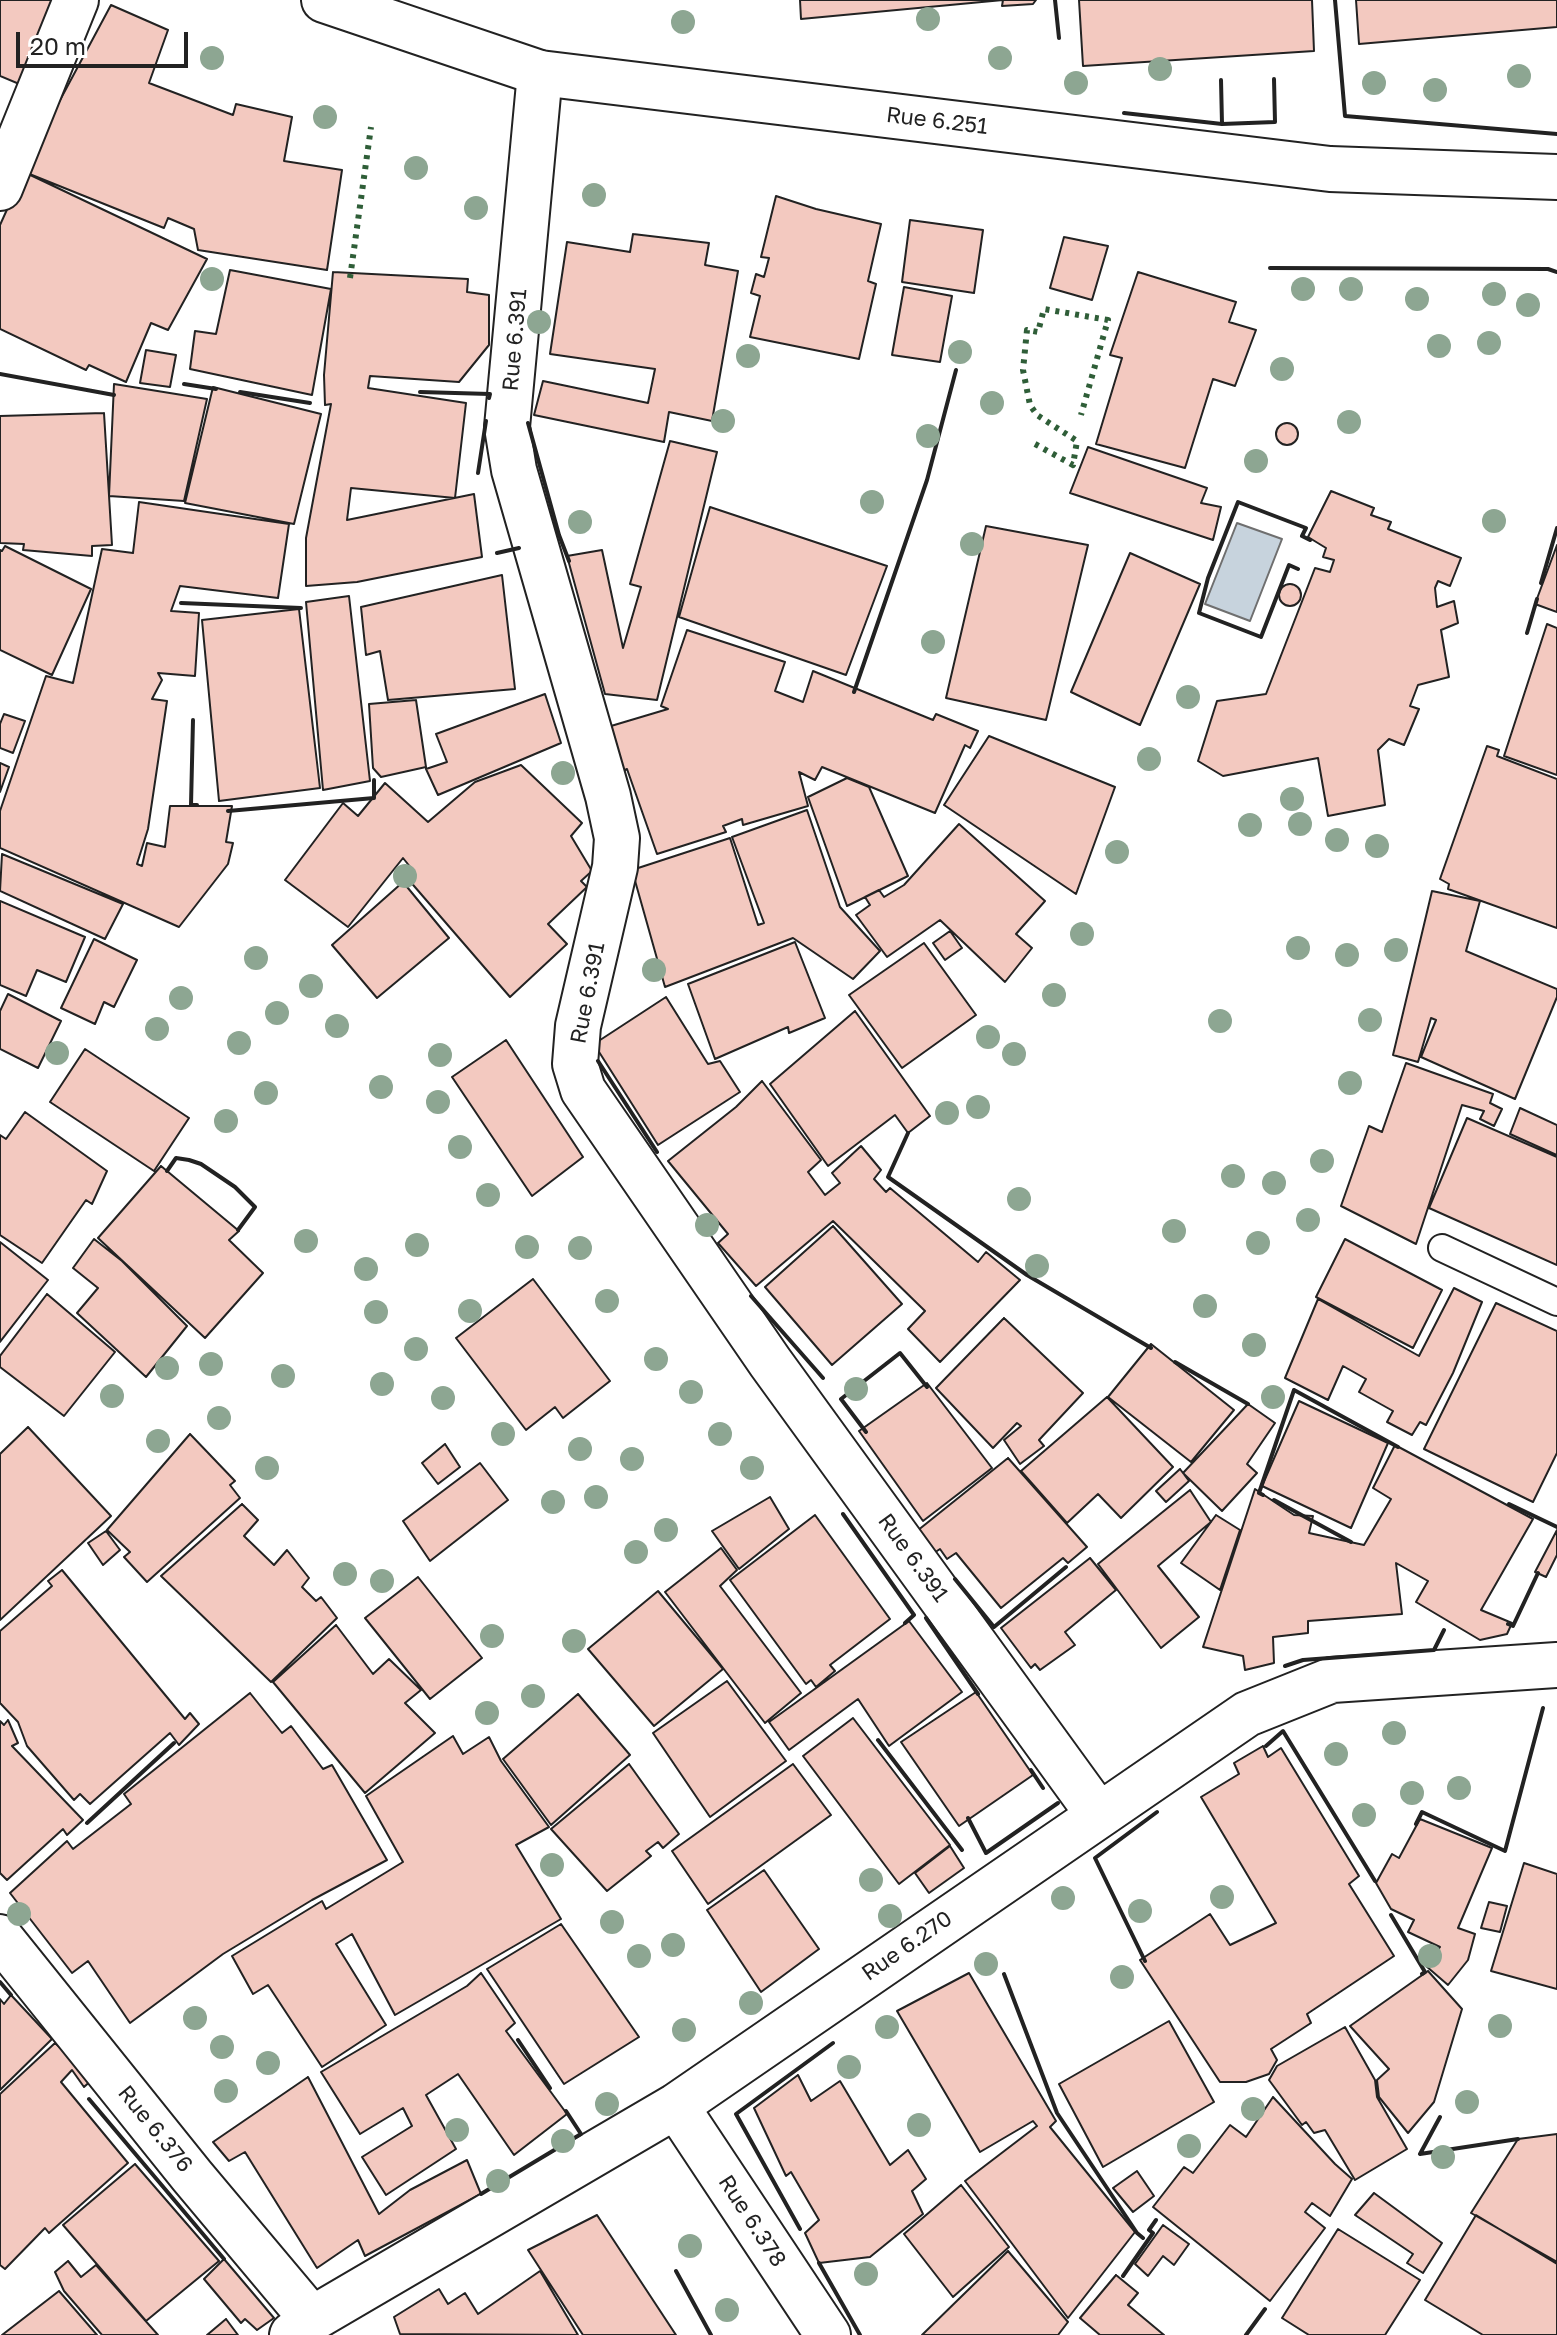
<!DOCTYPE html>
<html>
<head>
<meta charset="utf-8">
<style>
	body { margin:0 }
	#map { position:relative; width:1557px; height:2335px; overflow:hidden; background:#fff; font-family:"Golos Text",sans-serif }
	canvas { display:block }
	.scale { position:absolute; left:16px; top:32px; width:172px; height:36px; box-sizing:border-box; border:4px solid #222; border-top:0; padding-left:10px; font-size:24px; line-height:28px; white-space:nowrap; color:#222; -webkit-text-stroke:6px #fff; paint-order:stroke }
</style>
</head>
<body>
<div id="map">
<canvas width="1557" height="2335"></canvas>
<div class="scale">20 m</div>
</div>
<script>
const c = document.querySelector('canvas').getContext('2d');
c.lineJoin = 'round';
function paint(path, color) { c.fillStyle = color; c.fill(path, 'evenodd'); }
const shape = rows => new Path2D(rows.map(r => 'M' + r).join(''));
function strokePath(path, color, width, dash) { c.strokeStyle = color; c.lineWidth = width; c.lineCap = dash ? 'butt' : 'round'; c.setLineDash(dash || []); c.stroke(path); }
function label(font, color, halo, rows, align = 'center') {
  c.font = font + ' "Golos Text",sans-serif'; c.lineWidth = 6; c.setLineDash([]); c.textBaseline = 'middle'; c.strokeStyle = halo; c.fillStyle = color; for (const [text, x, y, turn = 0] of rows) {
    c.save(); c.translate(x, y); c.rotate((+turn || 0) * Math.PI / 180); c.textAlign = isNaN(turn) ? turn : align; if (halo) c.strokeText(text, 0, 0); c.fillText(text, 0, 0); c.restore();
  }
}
const water = shape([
	[1237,523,1282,539,1250,621,1205,604,1237,523]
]);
paint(water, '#c7d3dd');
strokePath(water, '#6f6f6f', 2);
const building = shape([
	[0,0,57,0,24,86,0,76,0,0],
	[800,0,1036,0,1033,4,1002,6,1003,0,801,19,800,0],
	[1079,0,1312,0,1314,51,1083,66,1079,0],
	[1356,0,1557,0,1557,27,1359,44,1356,0],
	[111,5,168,30,149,83,233,115,236,104,292,117,284,161,342,170,327,270,198,250,194,229,168,218,164,228,22,171,111,5],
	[24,172,207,259,168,330,151,323,126,382,89,365,86,370,0,329,0,225,24,172],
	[776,196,816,209,881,224,868,281,876,284,859,359,750,337,760,296,751,293,756,274,764,277,769,258,761,257,776,196],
	[910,220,983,230,974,293,902,282,910,220],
	[633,234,709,243,705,265,738,271,712,421,669,412,664,442,534,415,543,381,648,403,655,369,550,354,567,242,630,252,633,234],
	[1064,237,1108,246,1092,300,1050,288,1064,237],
	[230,270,331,289,312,395,190,369,195,331,216,334,230,270],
	[333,272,468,279,467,292,489,295,489,345,459,382,370,376,368,388,466,403,455,498,351,488,347,520,474,494,482,557,357,582,306,586,306,538,331,404,325,405,324,375,333,272],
	[1138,272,1236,302,1229,322,1256,330,1235,386,1213,379,1185,468,1096,444,1122,358,1110,355,1138,272],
	[904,287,952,296,940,362,892,355,904,287],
	[146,350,176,355,170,387,140,383,146,350],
	[114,384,207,399,184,501,109,496,114,384],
	[213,387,321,414,294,524,185,503,213,387],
	[104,413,112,545,92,546,92,556,23,550,24,544,0,543,0,416,104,413],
	'1276 434a11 11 0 1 1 22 0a11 11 0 1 1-22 0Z',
	[670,441,717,452,657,700,605,694,567,556,602,550,623,648,641,587,630,584,670,441],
	[1088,447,1207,488,1201,503,1221,507,1213,540,1070,493,1088,447],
	[1331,491,1374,508,1371,515,1391,522,1388,529,1461,558,1450,586,1438,581,1435,588,1437,607,1454,601,1458,623,1441,630,1449,677,1418,685,1410,706,1419,709,1404,745,1389,739,1378,750,1385,805,1328,816,1318,758,1223,776,1198,761,1217,701,1266,694,1315,568,1330,572,1334,560,1323,557,1326,548,1308,537,1331,491],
	[139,502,289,524,278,598,180,586,171,611,199,613,195,676,158,673,162,680,152,699,167,701,148,829,137,864,142,866,147,843,165,847,170,806,232,806,226,842,233,843,228,864,179,927,0,848,0,811,46,676,73,683,102,549,133,553,139,502],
	[710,507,887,566,846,675,679,617,710,507],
	[986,526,1088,545,1046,720,946,698,986,526],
	[1557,545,1557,612,1535,604,1557,545],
	[5,546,91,589,52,675,0,650,0,550,2,551,5,546],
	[1130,553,1200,584,1140,725,1071,692,1130,553],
	[502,575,515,689,388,700,380,651,366,655,361,607,502,575],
	'1279 595a11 11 0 1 1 22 0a11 11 0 1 1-22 0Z',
	[349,596,370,781,323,790,306,602,349,596],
	[299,609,320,788,219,801,202,620,299,609],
	[1547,624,1557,628,1557,775,1504,756,1547,624],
	[687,630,785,662,775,691,803,702,813,671,933,720,936,714,978,731,970,748,965,745,935,813,822,767,815,780,799,772,808,806,743,825,742,819,723,826,726,832,657,854,627,769,623,771,611,726,668,709,661,706,687,630],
	[545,694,561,743,438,795,426,769,447,762,436,734,545,694],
	[416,700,426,767,381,777,373,768,369,704,416,700],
	[4,714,25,721,13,753,0,748,0,724,4,714],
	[989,736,1115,787,1076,894,944,805,989,736],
	[1487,746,1499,750,1497,756,1557,779,1557,928,1448,889,1449,884,1440,879,1487,746],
	[0,763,9,767,0,792,0,763],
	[521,765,582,823,571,836,592,871,581,881,587,887,548,924,567,944,510,997,408,879,415,873,403,858,348,927,285,880,343,803,358,816,385,783,428,822,475,782,521,765],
	[847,778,869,787,908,876,847,906,808,797,847,778],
	[807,810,840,907,880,951,853,979,793,938,665,987,632,870,730,838,758,925,764,923,732,837,807,810],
	[959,824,1045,901,1016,934,1032,948,1005,982,940,920,887,957,856,915,870,905,865,897,879,890,884,897,904,885,959,824],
	[2,854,123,904,105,939,0,891,2,854],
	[403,882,449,938,377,998,332,945,403,882],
	[1432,891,1480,901,1466,951,1557,989,1557,997,1515,1099,1421,1057,1436,1020,1431,1018,1418,1062,1393,1055,1432,891],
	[0,901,85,937,66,982,37,970,26,996,0,985,0,901],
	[950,931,962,948,945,960,933,943,950,931],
	[94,939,137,960,114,1007,104,1002,95,1024,61,1008,94,939],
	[795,942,825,1018,789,1033,788,1027,715,1059,688,984,795,942],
	[924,943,976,1015,902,1068,849,995,924,943],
	[8,994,61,1021,38,1068,0,1049,0,1011,8,994],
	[666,997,708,1064,720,1061,740,1092,658,1145,594,1044,666,997],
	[855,1011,930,1116,908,1133,895,1115,828,1166,770,1084,855,1011],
	[506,1040,583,1157,532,1196,452,1077,506,1040],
	[85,1049,189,1118,154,1171,50,1102,85,1049],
	[1406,1063,1493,1094,1490,1103,1502,1109,1494,1126,1480,1119,1484,1111,1462,1105,1416,1244,1341,1206,1369,1126,1382,1132,1406,1063],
	[762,1081,821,1160,808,1172,825,1195,840,1183,832,1173,861,1146,881,1170,874,1179,886,1192,890,1188,978,1262,986,1252,1020,1280,940,1362,908,1329,925,1311,833,1221,756,1286,718,1243,728,1234,668,1161,736,1107,762,1081],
	[1520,1108,1557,1125,1557,1155,1510,1134,1520,1108],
	[25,1112,107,1171,92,1204,86,1200,42,1263,0,1235,0,1135,6,1139,25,1112],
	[1467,1118,1557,1157,1557,1265,1429,1208,1467,1118],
	[161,1166,239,1231,229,1240,263,1273,205,1338,98,1238,161,1166],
	[833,1226,902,1304,832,1365,765,1287,833,1226],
	[94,1239,122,1261,187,1326,146,1377,77,1313,98,1288,73,1268,94,1239],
	[1345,1239,1442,1290,1413,1348,1316,1297,1345,1239],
	[0,1242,48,1280,0,1342,0,1242],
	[533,1279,610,1381,563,1418,555,1407,526,1430,456,1338,533,1279],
	[1454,1288,1482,1302,1453,1373,1426,1425,1420,1422,1412,1435,1387,1422,1393,1411,1359,1392,1366,1379,1343,1366,1328,1400,1285,1378,1318,1299,1419,1356,1454,1288],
	[47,1294,115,1352,64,1416,0,1367,0,1356,47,1294],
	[1496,1303,1557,1331,1557,1453,1533,1502,1424,1449,1496,1303],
	[1004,1318,1083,1393,1039,1440,1044,1446,1020,1464,1004,1440,1021,1426,1017,1423,993,1448,936,1388,1004,1318],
	[1151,1344,1234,1410,1191,1462,1108,1397,1151,1344],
	[927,1383,992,1468,923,1521,859,1431,927,1383],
	[1107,1397,1173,1467,1121,1518,1098,1494,1067,1523,1021,1471,1107,1397],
	[1299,1401,1388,1443,1351,1528,1262,1486,1299,1401],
	[1248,1404,1275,1423,1247,1464,1257,1473,1222,1511,1183,1473,1248,1404],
	[28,1427,111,1516,0,1620,0,1454,28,1427],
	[190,1434,235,1481,230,1485,240,1498,147,1582,124,1557,130,1552,107,1530,190,1434],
	[445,1444,460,1467,438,1484,422,1463,445,1444],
	[1395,1445,1533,1519,1481,1610,1512,1623,1507,1634,1480,1640,1416,1602,1428,1581,1396,1563,1402,1614,1308,1621,1308,1633,1273,1637,1274,1663,1245,1670,1243,1656,1203,1647,1255,1489,1294,1515,1313,1516,1309,1533,1364,1545,1391,1499,1373,1488,1395,1445],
	[1008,1458,1087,1547,1068,1563,1063,1558,1001,1608,956,1553,947,1559,940,1549,934,1553,917,1531,1008,1458],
	[480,1463,508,1500,430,1561,403,1521,480,1463],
	[1180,1469,1189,1481,1166,1502,1156,1491,1180,1469],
	[1190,1490,1211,1522,1158,1566,1199,1617,1161,1648,1098,1564,1190,1490],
	[770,1497,789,1529,739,1569,712,1531,770,1497],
	[242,1504,258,1520,244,1536,274,1565,287,1550,309,1578,302,1587,316,1601,321,1597,337,1618,271,1682,161,1576,242,1504],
	[815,1515,890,1619,830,1665,835,1671,816,1687,811,1680,806,1684,730,1580,815,1515],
	[1216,1515,1240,1530,1220,1590,1181,1563,1216,1515],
	[1557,1530,1557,1555,1546,1577,1535,1572,1557,1530],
	[106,1531,120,1550,103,1565,88,1543,106,1531],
	[721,1548,737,1570,720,1586,801,1693,765,1723,665,1592,721,1548],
	[1090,1558,1116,1590,1065,1632,1075,1645,1040,1670,1035,1664,1031,1668,1001,1628,1090,1558],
	[62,1570,185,1719,190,1713,199,1724,179,1745,170,1733,90,1804,80,1794,74,1800,27,1746,18,1722,0,1703,0,1631,52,1586,48,1581,62,1570],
	[418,1577,482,1658,430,1699,365,1618,418,1577],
	[658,1591,723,1669,654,1726,588,1649,658,1591],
	[909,1621,962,1692,889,1746,858,1699,789,1750,769,1722,909,1621],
	[336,1625,373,1674,389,1659,421,1690,405,1703,435,1733,365,1793,273,1682,336,1625],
	[727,1681,786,1761,710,1817,653,1733,727,1681],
	[976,1692,1033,1775,959,1826,901,1742,976,1692],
	[250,1693,282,1733,291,1726,323,1769,332,1765,387,1860,312,1900,223,1954,130,2023,88,1961,72,1973,10,1893,67,1841,73,1849,131,1804,124,1794,250,1693],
	[578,1694,630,1755,551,1825,503,1759,578,1694],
	[853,1718,950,1845,899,1884,803,1756,853,1718],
	[8,1720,18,1743,12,1746,83,1820,67,1835,63,1829,7,1880,0,1873,0,1721,4,1725,8,1720],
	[453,1736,463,1754,489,1737,501,1761,549,1827,516,1845,561,1919,395,2015,352,1934,336,1944,386,2025,322,2067,268,1985,253,1994,232,1956,322,1901,326,1909,403,1862,366,1796,453,1736],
	[1263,1746,1268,1757,1281,1748,1359,1876,1349,1884,1394,1956,1307,2014,1311,2023,1271,2049,1277,2060,1269,2074,1246,2082,1220,2082,1140,1960,1210,1914,1230,1945,1276,1923,1201,1797,1239,1774,1234,1763,1263,1746],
	[629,1764,679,1834,663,1848,658,1842,646,1851,651,1856,607,1891,551,1829,629,1764],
	[793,1764,831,1815,708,1904,672,1851,793,1764],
	[1420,1819,1492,1848,1458,1928,1475,1934,1468,1960,1448,1985,1426,1966,1440,1947,1408,1932,1414,1920,1391,1909,1376,1883,1392,1854,1399,1858,1420,1819],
	[950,1846,964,1868,929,1893,915,1873,950,1846],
	[1524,1863,1557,1874,1557,1989,1491,1971,1524,1863],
	[764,1870,819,1949,761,1992,707,1910,764,1870],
	[1489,1902,1507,1906,1500,1932,1481,1928,1489,1902],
	[561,1924,639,2037,564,2084,487,1969,561,1924],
	[1428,1971,1462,2009,1434,2102,1408,2133,1379,2097,1377,2080,1389,2069,1350,2026,1428,1971],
	[481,1973,515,2023,506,2031,567,2114,514,2155,458,2074,426,2095,456,2149,386,2195,362,2157,412,2126,403,2108,360,2134,321,2072,467,1986,481,1973],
	[969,1973,1056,2121,1050,2127,1135,2232,1068,2318,965,2181,1037,2126,1033,2121,980,2152,897,2011,969,1973],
	[11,1995,52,2039,0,2090,0,1999,4,2004,11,1995],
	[1169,2021,1214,2102,1103,2167,1059,2084,1169,2021],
	[1345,2027,1375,2080,1377,2097,1407,2149,1355,2180,1325,2130,1314,2133,1306,2122,1302,2125,1269,2080,1277,2066,1345,2027],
	[55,2043,94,2078,84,2087,72,2070,61,2082,128,2163,49,2233,45,2228,5,2269,0,2265,0,2094,55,2043],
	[798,2075,811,2101,840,2081,890,2165,908,2150,926,2179,912,2191,923,2214,870,2257,819,2263,805,2233,819,2220,791,2172,786,2176,754,2108,798,2075],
	[308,2077,379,2214,410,2190,467,2160,481,2194,365,2256,358,2240,317,2268,245,2152,229,2161,213,2142,308,2077],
	[1273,2097,1335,2164,1352,2179,1330,2216,1312,2203,1305,2212,1325,2228,1270,2301,1153,2207,1184,2167,1193,2173,1230,2125,1246,2137,1273,2097],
	[1557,2134,1557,2262,1471,2213,1518,2139,1557,2134],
	[135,2164,219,2261,146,2321,63,2225,135,2164],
	[1137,2171,1154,2196,1133,2212,1113,2188,1137,2171],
	[961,2185,1009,2247,953,2297,904,2234,961,2185],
	[1374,2193,1442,2243,1423,2273,1407,2263,1413,2254,1355,2215,1374,2193],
	[597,2215,676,2335,583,2335,528,2250,597,2215],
	[1476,2215,1557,2264,1557,2335,1483,2335,1425,2300,1476,2215],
	[1163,2225,1189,2244,1174,2265,1163,2256,1148,2276,1135,2264,1163,2225],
	[1338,2229,1420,2280,1385,2335,1309,2335,1282,2318,1338,2229],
	[1008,2251,1068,2322,1058,2335,922,2335,1008,2251],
	[224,2259,274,2318,257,2330,245,2319,241,2323,204,2279,224,2259],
	[68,2261,81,2277,96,2265,158,2335,102,2335,64,2291,55,2272,68,2261],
	[540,2271,578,2335,400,2334,394,2317,439,2289,448,2304,465,2293,478,2314,540,2271],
	[1116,2275,1138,2293,1128,2305,1164,2335,1100,2335,1080,2318,1116,2275],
	[59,2291,97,2335,2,2335,59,2291],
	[226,2319,238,2335,207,2335,226,2319]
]);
paint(building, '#f3c9c0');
strokePath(building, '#222', 2);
const lane = shape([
	[1442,1248,1557,1302]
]);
const street = shape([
	[540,73,507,427,514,470,608,796,617,838,615,867,578,1026,575,1064,583,1090,770,1362,1098,1814],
	[0,188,76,0],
	[0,1937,192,2176,312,2319],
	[676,2106,828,2335],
	[292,2335,312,2319,676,2106,1247,1714,1332,1680,1557,1665]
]);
const secondary = shape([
	[324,0,540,73,1330,169,1557,177]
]);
strokePath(lane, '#222', 30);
strokePath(street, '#222', 48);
strokePath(secondary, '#222', 48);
strokePath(lane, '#fff', 26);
strokePath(street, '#fff', 44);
strokePath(secondary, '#fff', 44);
strokePath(shape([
	[350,278,371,127],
	[1035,444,1073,465,1077,441,1037,415,1030,405,1023,370,1027,330,1038,332,1044,309,1108,320,1081,415]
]), '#2f5e38', 6, [4, 6]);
strokePath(shape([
	[1055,0,1059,38],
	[1335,0,1345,116,1557,134],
	[1124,113,1222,124,1221,80],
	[1222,124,1275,122,1274,79],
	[1270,268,1548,269,1557,272],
	[0,374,114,395],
	[184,384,216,389],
	[240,392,310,403],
	[420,392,490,394,489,398],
	[528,423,559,535,569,561],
	[478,473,486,421],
	[497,553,519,548],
	[1298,569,1289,565,1261,637,1199,613,1208,578,1238,502,1306,528,1302,536,1310,540],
	[1541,583,1557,528],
	[181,603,301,608],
	[1527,633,1537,599],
	[854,692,927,480,956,370],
	[193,720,191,805,197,805],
	[228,811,374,798,374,780],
	[598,1061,657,1152],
	[908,1133,888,1177,1027,1275,1151,1348],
	[167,1171,176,1158,189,1160,201,1164,235,1187,255,1207,238,1230],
	[751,1296,823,1378],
	[1175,1362,1248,1404],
	[866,1432,841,1399,900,1353,927,1387],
	[1263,1495,1259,1493,1294,1390,1398,1447],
	[1274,1500,1351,1542],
	[1509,1504,1557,1527],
	[843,1514,914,1615,905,1623],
	[955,1579,994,1627,1066,1567],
	[926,1618,978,1694],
	[1508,1624,1513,1626,1538,1573],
	[1285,1666,1303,1660,1434,1650,1444,1630],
	[878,1740,962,1850],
	[1266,1746,1283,1731,1375,1881],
	[1031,1770,1043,1788],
	[968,1818,986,1853,1058,1803],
	[87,1823,174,1743],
	[1416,1824,1422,1812,1505,1851,1543,1708],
	[1391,1915,1425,1972,1422,1974],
	[1145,1961,1095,1858,1157,1812],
	[1004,1974,1057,2113,1137,2233,1143,2238],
	[0,1982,11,1995],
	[518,2040,550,2088],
	[89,2099,224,2259],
	[1440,2117,1420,2154,1518,2139],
	[481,2194,581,2134,566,2111],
	[800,2229,736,2114,833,2043],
	[819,2263,860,2335],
	[676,2271,711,2335],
	[1123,2276,1153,2233,1149,2230,1156,2220],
	[1246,2335,1265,2309]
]), '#222', 4);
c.fillStyle = '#8da692';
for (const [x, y] of [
	[928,19],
	[683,22],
	[212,58],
	[1000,58],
	[1160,69],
	[1519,76],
	[1076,83],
	[1374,83],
	[1435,90],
	[325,117],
	[416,168],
	[594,195],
	[476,208],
	[212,279],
	[1303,289],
	[1351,289],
	[1494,294],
	[1417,299],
	[1528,305],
	[539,322],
	[1489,343],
	[1439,346],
	[960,352],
	[748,356],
	[1282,369],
	[992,403],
	[723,421],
	[1349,422],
	[928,436],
	[1256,461],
	[872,502],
	[1494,521],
	[580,522],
	[972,544],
	[933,642],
	[1188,697],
	[1149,759],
	[563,773],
	[1292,799],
	[1300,824],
	[1250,825],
	[1337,840],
	[1377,846],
	[1117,852],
	[405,876],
	[1082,934],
	[1298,948],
	[1396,950],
	[1347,955],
	[256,958],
	[654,970],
	[311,986],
	[1054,995],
	[181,998],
	[277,1013],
	[1370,1020],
	[1220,1021],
	[337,1026],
	[157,1029],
	[988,1037],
	[239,1043],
	[57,1053],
	[1014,1054],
	[440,1055],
	[1350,1083],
	[381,1087],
	[266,1093],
	[438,1102],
	[978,1107],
	[947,1113],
	[226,1121],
	[460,1147],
	[1322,1161],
	[1233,1176],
	[1274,1183],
	[488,1195],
	[1019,1199],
	[1308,1220],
	[707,1225],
	[1174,1231],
	[306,1241],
	[1258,1243],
	[417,1245],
	[527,1247],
	[580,1248],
	[1037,1266],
	[366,1269],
	[607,1301],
	[1205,1306],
	[470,1311],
	[376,1312],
	[1254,1345],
	[416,1349],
	[656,1359],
	[211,1364],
	[167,1368],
	[283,1376],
	[382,1384],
	[856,1389],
	[691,1392],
	[112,1396],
	[1273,1397],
	[443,1398],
	[219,1418],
	[503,1434],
	[720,1434],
	[158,1441],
	[580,1449],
	[632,1459],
	[267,1468],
	[752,1468],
	[596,1497],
	[553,1502],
	[666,1530],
	[636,1552],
	[345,1574],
	[382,1581],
	[492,1636],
	[574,1641],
	[533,1696],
	[487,1713],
	[1394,1733],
	[1336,1754],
	[1459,1788],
	[1412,1793],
	[1364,1815],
	[552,1865],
	[871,1880],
	[1222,1897],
	[1063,1898],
	[1140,1911],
	[19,1914],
	[890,1916],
	[612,1922],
	[673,1945],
	[639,1956],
	[1430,1956],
	[986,1964],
	[1122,1977],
	[751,2003],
	[195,2018],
	[1500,2026],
	[887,2027],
	[684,2030],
	[222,2047],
	[268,2063],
	[849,2067],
	[226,2091],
	[1467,2102],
	[607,2104],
	[1253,2109],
	[919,2125],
	[457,2130],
	[563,2141],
	[1189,2146],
	[1443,2157],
	[498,2181],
	[690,2246],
	[866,2274],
	[727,2310]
]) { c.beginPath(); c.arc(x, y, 12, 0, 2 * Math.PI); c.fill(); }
label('22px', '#222', '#fff', [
	["Rue 6.251",937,121,7],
	["Rue 6.391",515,340,-85],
	["Rue 6.391",588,993,-79],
	["Rue 6.391",913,1558,54],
	["Rue 6.270",907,1946,-35],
	["Rue 6.376",155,2129,51],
	["Rue 6.378",752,2221,57]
]);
</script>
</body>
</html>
